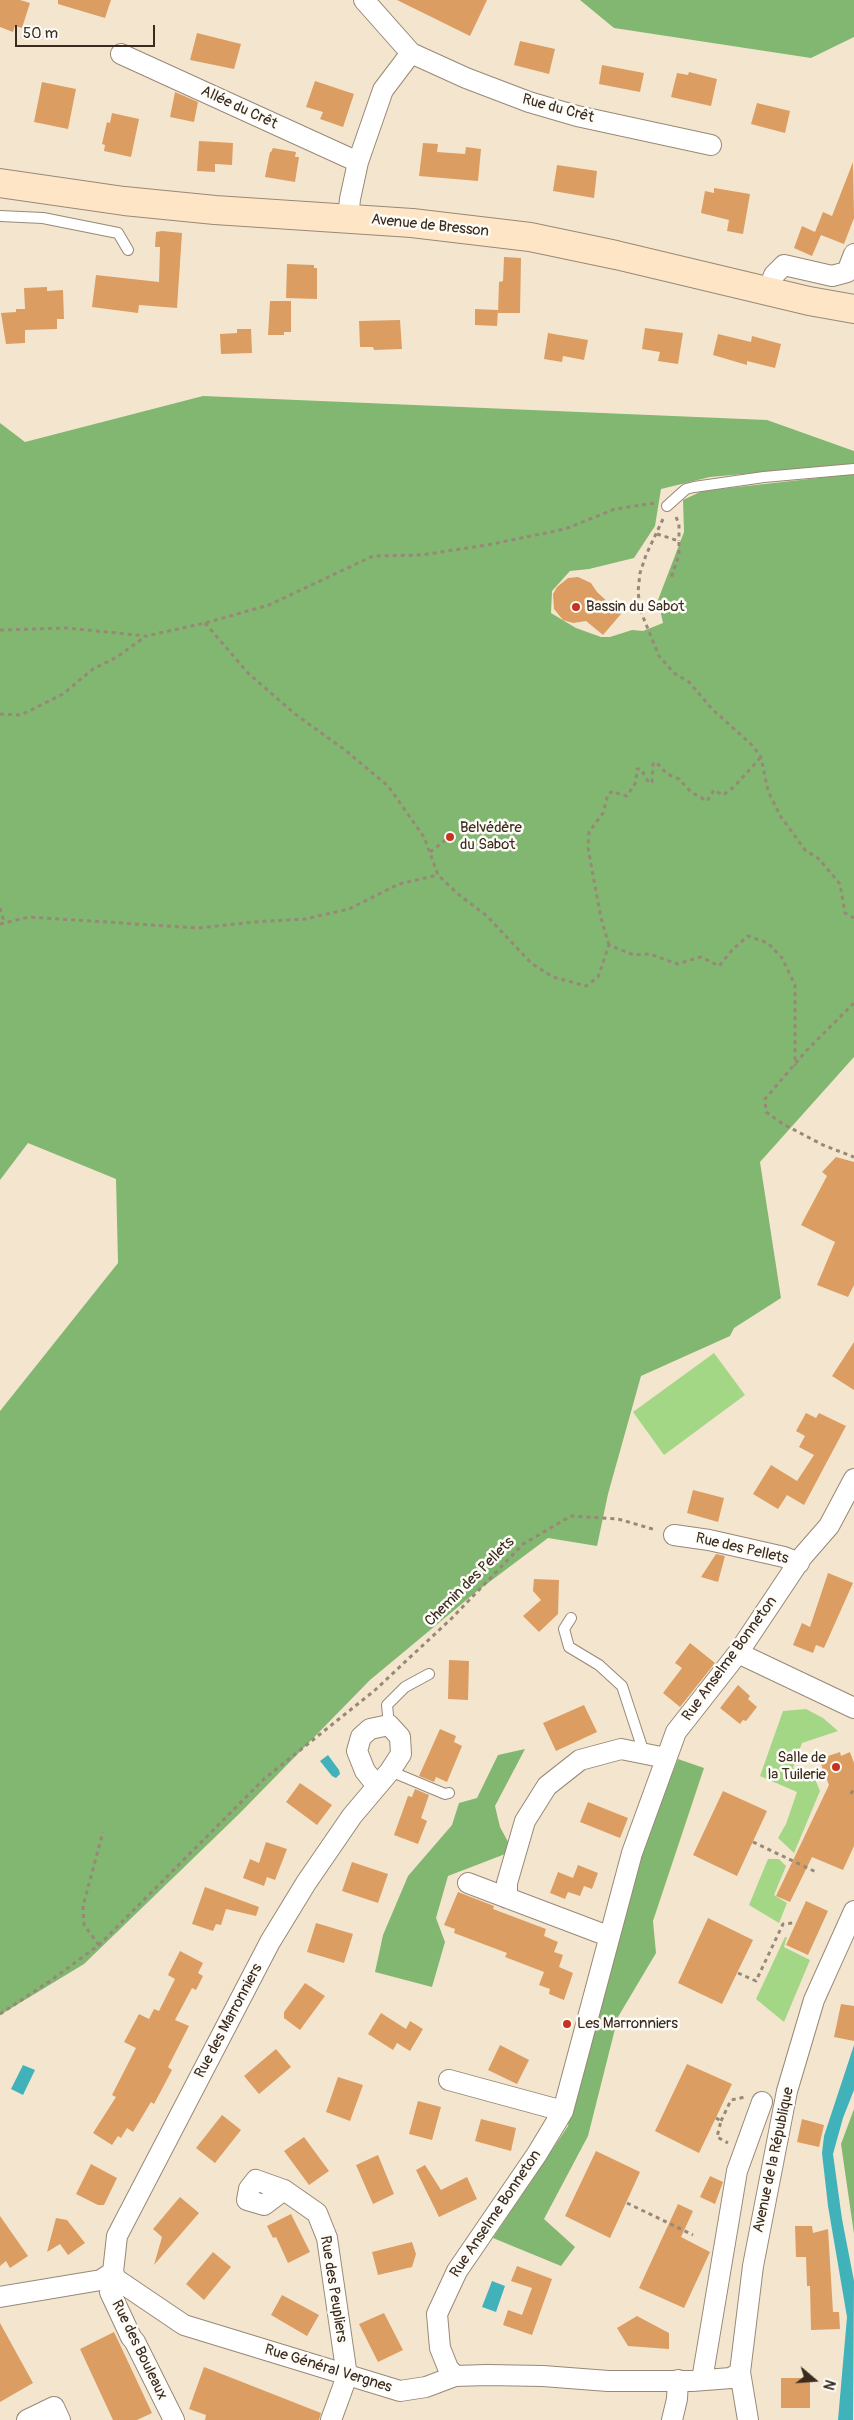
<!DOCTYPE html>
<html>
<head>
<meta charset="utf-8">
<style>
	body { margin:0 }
	#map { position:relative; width:854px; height:2420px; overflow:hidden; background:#f4e6ce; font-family:Pangolin,sans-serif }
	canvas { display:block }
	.north { position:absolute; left:789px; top:2355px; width:50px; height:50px; -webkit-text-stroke:4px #fdfcf7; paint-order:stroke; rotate:108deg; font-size:14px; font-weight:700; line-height:20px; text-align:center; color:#3b2a1e }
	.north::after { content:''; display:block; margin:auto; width:18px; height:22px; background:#3b2a1e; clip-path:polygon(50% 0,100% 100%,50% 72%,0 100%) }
	.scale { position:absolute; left:15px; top:25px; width:140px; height:22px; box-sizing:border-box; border:2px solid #3b2a1e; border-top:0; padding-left:6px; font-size:15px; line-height:18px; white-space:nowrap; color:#3b2a1e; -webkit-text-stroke:4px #fdfcf7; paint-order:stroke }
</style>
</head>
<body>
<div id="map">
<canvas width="854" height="2420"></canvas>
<div class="north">N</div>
<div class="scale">50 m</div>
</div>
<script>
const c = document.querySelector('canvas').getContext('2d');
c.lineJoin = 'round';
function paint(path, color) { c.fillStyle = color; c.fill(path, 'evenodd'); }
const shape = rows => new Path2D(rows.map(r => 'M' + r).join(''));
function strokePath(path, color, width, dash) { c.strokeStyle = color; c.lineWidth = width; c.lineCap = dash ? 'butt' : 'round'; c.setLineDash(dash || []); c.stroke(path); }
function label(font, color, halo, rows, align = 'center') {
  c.font = font + ' Pangolin,sans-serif'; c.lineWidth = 5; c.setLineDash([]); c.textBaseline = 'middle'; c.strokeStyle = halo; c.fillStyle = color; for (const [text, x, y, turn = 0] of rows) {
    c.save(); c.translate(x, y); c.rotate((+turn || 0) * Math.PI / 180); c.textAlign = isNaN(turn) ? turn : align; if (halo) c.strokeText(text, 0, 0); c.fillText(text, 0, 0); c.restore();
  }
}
paint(shape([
	[714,1353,745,1395,664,1455,633,1412],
	[806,1709,823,1718,838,1731,802,1743,793,1768,815,1779,820,1791,794,1853,778,1838,786,1824,797,1792,760,1776,783,1711],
	[768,1859,779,1859,786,1866,774,1895,787,1903,779,1923,749,1905],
	[785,1937,787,1937,784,1947,810,1960,784,2022,756,1999]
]), '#a3d685');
paint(shape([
	[580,0,854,0,854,37,811,58,614,28],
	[203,396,767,420,854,451,854,464,710,477,661,489,655,526,634,558,589,569,570,571,552,591,551,613,576,628,601,637,610,637,632,630,643,631,663,623,658,600,684,532,683,500,702,491,854,474,854,1057,760,1162,781,1298,734,1328,730,1336,641,1376,608,1494,597,1546,548,1538,476,1592,370,1680,239,1814,84,1964,0,2015,0,1411,118,1263,116,1179,28,1143,0,1180,0,423,25,442],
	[525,1749,495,1806,500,1827,513,1851,448,1876,436,1918,445,1942,432,1987,375,1972,383,1935,408,1876,452,1825,459,1803,477,1798,498,1755],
	[678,1759,704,1768,653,1921,656,1953,618,2017,588,2136,544,2219,575,2247,561,2266,493,2238,568,2126,571,2097,638,1861],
	[854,2109,854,2234,841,2144]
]), '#82b772');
paint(shape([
	[328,1755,339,1770,340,1774,336,1778,332,1776,320,1761],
	[854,2045,854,2090,843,2118,833,2154,842,2219,854,2281,853,2420,838,2420,847,2317,828,2206,822,2153,824,2136],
	[23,2065,35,2070,23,2095,11,2089],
	[492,2281,505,2286,496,2312,482,2307]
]), '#41b2ba');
paint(shape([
	[0,0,20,0,30,3,22,28,15,26,13,32,0,27],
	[58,0,111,0,105,18,58,4],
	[397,0,487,0,470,36],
	[197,33,241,44,234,69,190,60],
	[520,41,555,49,549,74,514,65],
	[602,65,644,73,640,92,599,84],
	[689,72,717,79,711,106,671,97,677,73,688,75],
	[315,81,354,94,343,127,320,119,323,112,306,107],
	[42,82,76,89,68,129,34,122],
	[175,92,198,102,194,122,170,117],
	[757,103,790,111,785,133,751,124],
	[112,113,139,119,131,157,104,151,105,145,102,144,107,122,110,123],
	[199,141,233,143,232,165,215,164,215,172,197,171],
	[423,143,438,144,437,152,465,154,466,147,481,149,478,181,419,176],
	[273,148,296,152,295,157,299,157,295,182,265,177,270,152,271,152],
	[853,162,854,218,844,244,821,235,812,256,794,248,802,226,815,232,823,212,832,216],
	[557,165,597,171,594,198,553,191],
	[714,188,750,194,743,234,727,231,729,220,701,213,705,191,714,193],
	[162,231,182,233,177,308,139,305,138,313,92,307,96,275,159,282,160,247,155,247,156,232],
	[504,257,521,258,520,313,498,313,499,282,503,281],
	[287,264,314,265,314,268,317,268,317,299,286,298],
	[47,287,47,291,63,290,64,319,57,319,57,329,25,330,25,343,6,344,1,313,16,312,16,309,25,309,24,288],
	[270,301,291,301,291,332,284,332,284,335,268,335],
	[475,309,498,310,497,326,475,325],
	[400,320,402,349,374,350,373,347,360,347,359,321],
	[645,328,683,333,678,364,658,361,660,352,642,349],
	[237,329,251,329,252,353,221,354,220,334,237,333],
	[548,333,588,340,584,360,563,356,562,362,544,359],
	[718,334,751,342,752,336,781,344,775,368,747,361,747,365,713,355],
	[578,577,591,583,597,592,621,614,603,635,586,621,573,623,563,620,554,609,553,594,557,587,568,578],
	[836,1157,854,1162,854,1285,848,1297,817,1285,835,1242,801,1225,827,1176,822,1172],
	[854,1342,854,1390,832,1376],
	[806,1413,816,1418,819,1413,846,1426,804,1505,787,1495,778,1509,753,1494,771,1465,797,1481,814,1455,799,1447,805,1436,796,1431],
	[693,1490,724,1498,718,1522,687,1513],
	[716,1554,725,1556,718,1582,701,1577],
	[828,1573,853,1583,824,1648,816,1645,813,1653,793,1645,802,1623,810,1627],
	[534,1579,559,1580,558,1614,539,1632,523,1616,541,1600,533,1591],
	[690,1643,715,1663,680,1707,663,1693,682,1668,675,1663],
	[449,1660,469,1661,468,1700,448,1699],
	[738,1685,750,1696,748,1699,757,1707,746,1721,743,1720,740,1724,720,1708],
	[584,1705,597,1732,556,1751,543,1723],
	[440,1729,456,1736,454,1742,462,1746,447,1782,436,1777,434,1782,419,1776],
	[840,1752,841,1756,850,1752,854,1763,854,1846,843,1870,812,1857,790,1902,776,1896,829,1785,819,1759],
	[300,1783,332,1805,317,1825,286,1802],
	[415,1789,429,1795,421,1818,427,1821,418,1844,394,1835,408,1796,412,1797],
	[723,1791,767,1811,737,1876,693,1855],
	[588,1802,628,1818,620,1838,580,1822],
	[266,1842,287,1849,275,1880,267,1877,264,1886,243,1878,250,1859,259,1863],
	[352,1862,388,1874,378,1903,342,1891],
	[578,1865,598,1873,592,1889,584,1886,580,1896,568,1892,565,1899,550,1893,558,1872,573,1878],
	[205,1887,259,1907,256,1916,226,1909,221,1925,216,1924,213,1931,192,1924],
	[458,1892,494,1906,493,1909,546,1929,544,1936,558,1942,554,1952,563,1955,559,1967,573,1973,564,2000,549,1994,550,1989,539,1985,544,1972,505,1957,507,1953,454,1933,455,1929,444,1925],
	[806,1901,828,1911,808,1955,786,1945],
	[708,1918,753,1940,722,2004,678,1983],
	[316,1923,353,1934,344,1963,307,1952],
	[180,1951,203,1963,198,1973,203,1976,196,1990,192,1988,175,2020,189,2026,168,2067,172,2070,154,2104,151,2102,133,2132,127,2128,121,2138,118,2136,112,2145,93,2133,116,2097,112,2095,136,2048,124,2042,139,2014,149,2019,154,2009,159,2011,175,1979,168,1975],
	[305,1983,325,1996,300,2030,284,2018,284,2012],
	[841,2004,854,2006,854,2041,834,2037],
	[381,2013,406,2029,410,2021,423,2029,410,2051,397,2043,393,2050,368,2034],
	[500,2045,529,2060,517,2084,488,2070],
	[276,2049,291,2067,259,2094,244,2076],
	[687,2064,732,2084,699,2153,655,2131],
	[338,2077,363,2085,350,2121,326,2112],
	[418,2101,441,2107,432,2140,409,2134],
	[222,2115,241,2130,215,2163,196,2148],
	[481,2119,516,2128,511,2151,475,2141],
	[802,2119,824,2125,819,2147,797,2142],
	[304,2137,329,2171,309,2185,284,2151],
	[596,2151,640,2172,610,2238,565,2216],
	[378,2155,394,2194,373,2204,356,2165],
	[91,2164,117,2178,104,2205,98,2205,76,2194],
	[425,2165,441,2190,467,2177,477,2199,439,2217,416,2170],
	[710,2176,723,2182,715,2204,700,2197],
	[180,2197,199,2213,154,2265,162,2237,153,2229],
	[678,2204,693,2211,681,2237,710,2252,684,2308,639,2288],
	[291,2214,310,2252,288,2263,276,2237,273,2238,267,2226],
	[0,2216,28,2256,10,2268,6,2261,0,2266],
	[56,2218,67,2220,85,2243,68,2255,60,2244,47,2252],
	[795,2226,812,2226,813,2233,828,2229,833,2312,839,2312,840,2329,811,2330,810,2286,807,2286,806,2257,796,2257],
	[412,2242,416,2254,412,2267,378,2275,372,2252],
	[213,2252,231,2267,204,2300,186,2284],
	[517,2266,552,2279,532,2335,503,2325,508,2310,522,2315,532,2288,511,2281],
	[282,2295,319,2315,307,2336,271,2315],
	[384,2313,403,2350,378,2362,359,2324],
	[637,2316,669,2333,669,2349,628,2346,617,2328],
	[0,2323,33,2383,0,2402],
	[114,2332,152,2413,137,2420,113,2420,80,2349],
	[204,2367,321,2413,319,2420,205,2420,206,2415,189,2409],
	[781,2378,810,2378,810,2408,781,2408]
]), '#db9d62');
const lane = shape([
	[0,216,43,218,118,233,128,250],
	[667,506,686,489,694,487,764,477,854,469],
	[571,1618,564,1629,569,1647,599,1665,622,1686,644,1753],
	[389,1725,387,1705,405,1687,429,1674],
	[390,1771,445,1794,449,1793]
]);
const street = shape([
	[411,53,466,78,529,102,577,116,711,145],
	[121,54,358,162],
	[348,219,350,199,358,162,383,90,411,53,364,0],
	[768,291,774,275,784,265,832,276,847,272,854,254],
	[674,1535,709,1540,784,1557,799,1563],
	[738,1653,854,1708],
	[468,1883,608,1936],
	[507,1898,507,1883,525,1821,547,1786,580,1760,621,1749,666,1758],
	[449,2080,563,2111],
	[284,2190,264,2205,247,2200,249,2189,256,2180,284,2190,317,2213,327,2238,347,2376,331,2420],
	[113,2272,117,2236,270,1942,306,1883,352,1816,390,1771,401,1754,400,1737,389,1725,370,1729,361,1737,357,1751,365,1771,377,1786],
	[113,2272,116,2279,184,2325,400,2391,426,2387,455,2376,487,2375,543,2376,608,2381,692,2381,731,2378,740,2372],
	[116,2279,110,2292,131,2337,135,2342,174,2420],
	[0,2297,101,2280,113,2272],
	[455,2376,448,2368,440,2348,437,2314,457,2271,537,2154,563,2111,632,1853,676,1732,738,1653,802,1557,829,1526,854,1479],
	[702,2380,737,2171,762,2102],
	[27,2420,54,2407,60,2420],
	[672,2420,677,2399,678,2380],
	[748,2420,740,2372,753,2266,787,2091,814,2000,854,1911]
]);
const secondary = shape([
	[0,183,124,201,215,210,412,223,530,237,616,255,809,301,854,309]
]);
strokePath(lane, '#988876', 12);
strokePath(street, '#988876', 22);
strokePath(secondary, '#988876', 30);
strokePath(shape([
	[676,517,679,524,679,541],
	[663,519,646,555,640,573,638,592,641,612,659,656,674,673,689,682,712,709,752,745,761,757,768,791,781,817,805,850,819,859,840,884,845,913,854,918],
	[657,534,679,541,679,555,671,578],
	[205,623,248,673,295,714,345,750,388,786,424,837,438,875,458,894,487,916,531,963,553,977,586,986,598,977,609,945,634,955,650,954,677,964,701,957,719,966,733,949,748,936,768,943,782,958,795,985,795,1066],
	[0,630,67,628,146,636,205,623,269,605,373,556,421,555,487,545,565,529,615,509,655,503],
	[0,714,21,715,63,694,93,669,117,657,146,636],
	[430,852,447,839],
	[0,908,4,922],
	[0,924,29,917,198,928,254,922,305,919,349,909,399,884,438,875],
	[609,945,601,918,588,848,589,832,603,813,608,794,613,791,621,795,627,796,636,782,637,769,641,769,649,783,652,782,653,764,656,762,667,774,679,779,691,792,707,801,714,790,723,795,734,787,761,757],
	[854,1003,806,1051,765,1099,766,1112,783,1124,823,1145,854,1157],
	[851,1794,854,1787],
	[753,1842,816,1872],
	[99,1945,84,1925,83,1906,103,1832],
	[738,1973,756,1981,783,1924,793,1923],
	[0,2014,50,1981,99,1945,264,1779,374,1691,452,1618,523,1544,571,1516,618,1519,656,1530],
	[716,2118,721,2121,717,2137,728,2143],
	[721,2121,731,2100,745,2097],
	[627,2203,693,2235]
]), '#988876', 3, [4, 4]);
strokePath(lane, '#fff', 10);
strokePath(street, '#fff', 20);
strokePath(secondary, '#fde5c5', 28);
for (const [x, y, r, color] of [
	[576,607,5,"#c8321e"],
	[450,837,5,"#c8321e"],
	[836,1767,5,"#c8321e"],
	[567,2024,5,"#c8321e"]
]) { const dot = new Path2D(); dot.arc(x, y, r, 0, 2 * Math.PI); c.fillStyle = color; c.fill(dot); strokePath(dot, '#fdfcf7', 2); }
label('15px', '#3b2a1e', '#fdfcf7', [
	["Allée du Crêt",239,108,25],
	["Rue du Crêt",558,109,15],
	["Avenue de Bresson",430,226,6],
	["Rue des Pellets",742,1549,13],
	["Chemin des Pellets",470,1582,-45],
	["Rue Anselme Bonneton",730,1659,-54],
	["Rue des Marronniers",229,2021,-62],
	["Avenue de la République",774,2160,-78],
	["Rue Anselme Bonneton",496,2214,-56],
	["Rue des Peupliers",333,2289,81],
	["Rue des Bouleaux",139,2350,64],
	["Rue Général Vergnes",328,2369,17]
]);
label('15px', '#3b2a1e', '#fdfcf7', [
	["Bassin du Sabot",586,607],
	["Belvédère",460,828],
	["du Sabot",460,845],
	["Salle de",826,1758,"right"],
	["la Tuilerie",826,1775,"right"],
	["Les Marronniers",577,2024]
], 'left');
</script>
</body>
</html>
